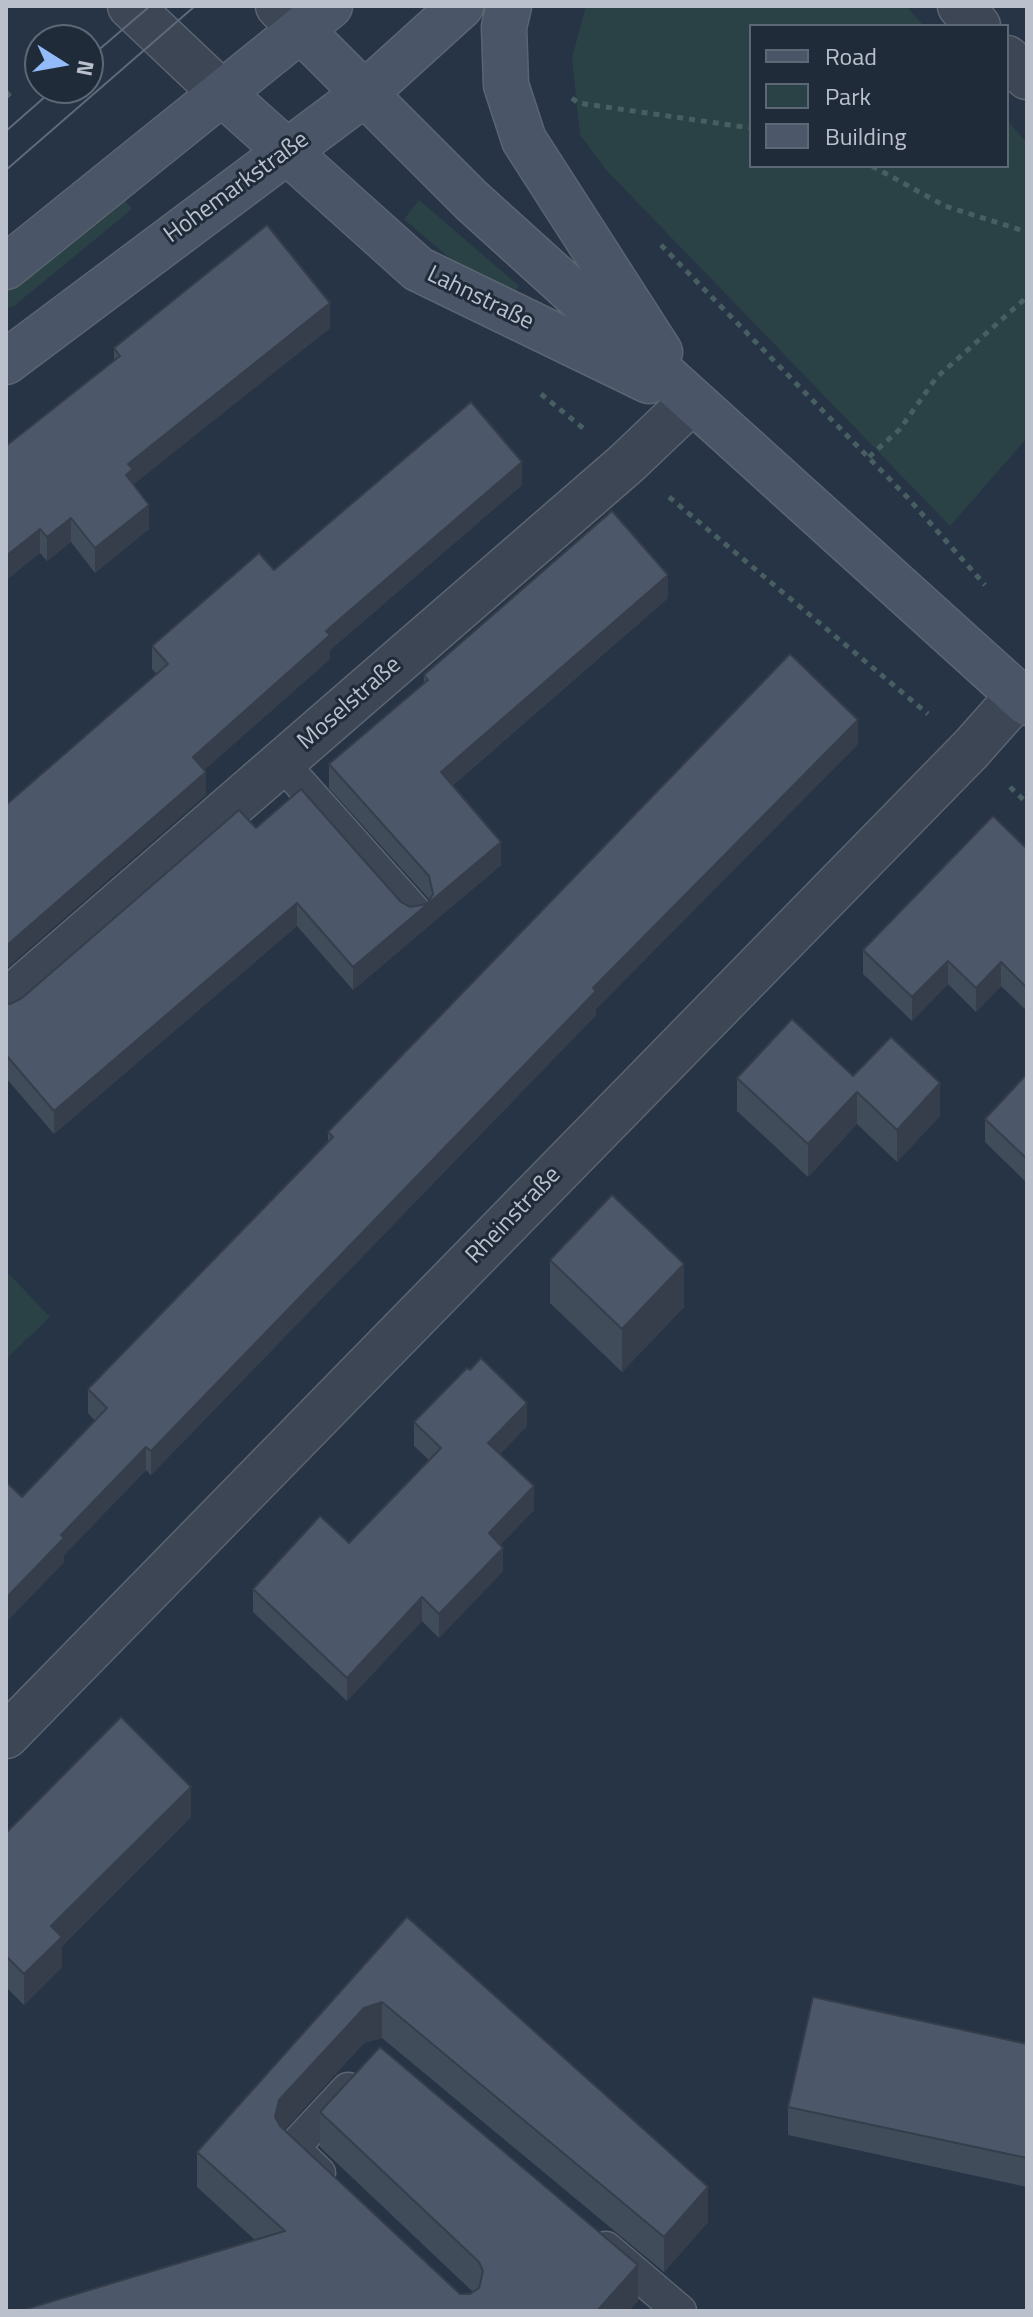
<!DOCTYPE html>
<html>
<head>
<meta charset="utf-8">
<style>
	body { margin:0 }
	#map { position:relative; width:1033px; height:2317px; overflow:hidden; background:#273445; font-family:"Titillium Web",sans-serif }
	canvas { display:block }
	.frame { position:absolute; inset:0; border:8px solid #bac1cd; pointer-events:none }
	.legend { position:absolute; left:749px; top:24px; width:260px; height:144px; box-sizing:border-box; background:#202b3a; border:2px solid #5e6775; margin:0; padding:10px 14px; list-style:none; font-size:24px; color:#bac1cd }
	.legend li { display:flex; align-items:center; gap:16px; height:40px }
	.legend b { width:40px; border:2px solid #5e6775 }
	.north { position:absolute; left:24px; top:24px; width:80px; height:80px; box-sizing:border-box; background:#202b3a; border:2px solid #5e6775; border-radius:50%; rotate:101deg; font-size:22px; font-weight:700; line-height:32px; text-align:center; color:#bac1cd }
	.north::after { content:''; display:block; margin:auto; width:28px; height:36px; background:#93bbf9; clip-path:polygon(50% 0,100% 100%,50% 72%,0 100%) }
</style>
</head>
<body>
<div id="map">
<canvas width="1033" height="2317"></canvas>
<div class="frame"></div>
<ul class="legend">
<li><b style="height:10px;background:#4a5567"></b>Road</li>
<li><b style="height:22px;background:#2a4245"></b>Park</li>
<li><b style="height:22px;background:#4c586a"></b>Building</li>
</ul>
<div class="north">N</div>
</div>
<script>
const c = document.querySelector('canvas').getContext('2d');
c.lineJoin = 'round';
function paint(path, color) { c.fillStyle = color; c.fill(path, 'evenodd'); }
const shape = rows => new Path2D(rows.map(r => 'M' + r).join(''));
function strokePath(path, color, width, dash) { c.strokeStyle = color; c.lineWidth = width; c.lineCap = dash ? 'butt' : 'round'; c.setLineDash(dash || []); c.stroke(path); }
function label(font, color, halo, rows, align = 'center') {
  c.font = font + ' "Titillium Web",sans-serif'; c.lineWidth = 6; c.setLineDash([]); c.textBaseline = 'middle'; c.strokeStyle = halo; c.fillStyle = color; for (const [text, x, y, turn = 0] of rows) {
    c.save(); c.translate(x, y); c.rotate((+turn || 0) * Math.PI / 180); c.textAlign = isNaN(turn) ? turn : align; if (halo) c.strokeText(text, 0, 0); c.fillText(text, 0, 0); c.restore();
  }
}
paint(shape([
	[586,6,906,6,924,26,751,26,751,166,1007,166,1007,120,1027,143,1027,438,950,526,608,172,580,135,572,58],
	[117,191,132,209,14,306,6,308,6,283],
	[419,200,519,286,503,304,404,219],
	[6,1271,50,1317,6,1359]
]), '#2a4245');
const lane = shape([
	[282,763,415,912],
	[319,2173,293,2148,348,2089],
	[606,2248,680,2311]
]);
const street = shape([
	[130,6,224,95],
	[278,6,302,31],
	[960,6,978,26],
	[1007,58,1027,77],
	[6,1002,627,463,691,402],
	[6,1736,971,749,1019,695]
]);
const secondary = shape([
	[509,6,504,27,506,85,524,140,660,352],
	[302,31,472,201,1027,703],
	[224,95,418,269,649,381],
	[6,267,330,6],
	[6,362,364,94,461,6]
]);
strokePath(lane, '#5b6471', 35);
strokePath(street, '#5b6471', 47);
strokePath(secondary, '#5b6471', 47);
strokePath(shape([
	[6,92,13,100],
	[572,98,578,103,751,128],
	[872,166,945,206,1027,232],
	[661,245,908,498,985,585],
	[541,394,583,428],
	[869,457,900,429,936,378,1027,297],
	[669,497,928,714],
	[1010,787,1027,803]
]), '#485f61', 5, [6, 6]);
strokePath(lane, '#3c4654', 32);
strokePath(street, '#3c4654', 44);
strokePath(secondary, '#4a5567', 44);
strokePath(shape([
	[88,59,150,6],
	[6,131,55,88],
	[6,170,195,6]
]), '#5e6a7b', 2);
paint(shape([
	[330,328,133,484,149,529,95,573,71,542,47,561,40,553,6,580,114,360,114,348],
	[522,485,330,650,330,659,204,770,206,795,157,674,152,669,152,646,274,570],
	[668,598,452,786,501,865,353,990,297,926,54,1134,6,1078,6,1003,10,1004,22,998,256,828,410,907,427,904,429,899,329,788,329,764,424,683,424,675],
	[858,744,596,1009,596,1015,151,1475,146,1470,64,1555,64,1562,6,1622,6,1482,22,1497,95,1421,88,1413,88,1389,328,1141,328,1132],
	[1027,849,1027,1011,1001,986,976,1012,948,984,912,1021,863,974,863,950],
	[1027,1074,1027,1183,985,1142,985,1119],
	[853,1076,940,1116,897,1162,857,1124,808,1177,737,1111,737,1078],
	[550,1260,684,1307,622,1372,550,1303],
	[414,1422,527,1426,500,1454,534,1510,500,1545,503,1571,439,1638,422,1621,347,1701,253,1612,253,1589,349,1543,429,1460,414,1446],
	[191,1817,62,1946,62,1967,24,2005,6,1987,6,1831],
	[407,1917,708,2222,664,2272,382,2038,364,2043,284,2130,460,2294,470,2294,473,2292,320,2147,320,2112,638,2301,20,2311,255,2240,197,2187,197,2152],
	[1027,2044,1027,2187,788,2135,788,2107]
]), '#414c5b');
paint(shape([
	[330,303,330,328,133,485,126,475,128,464],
	[522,462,522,485,330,650,330,659,193,780,193,757,326,631],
	[149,505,149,529,95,573,95,548],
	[71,518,71,542,47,561,47,537],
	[40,529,40,553,6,580,6,556],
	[668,575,668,598,441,795,441,772],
	[858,720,858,744,596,1009,596,1015,151,1475,151,1451,593,988],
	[206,772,206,795,6,969,6,946],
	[501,842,501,865,353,990,353,967],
	[297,903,297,926,54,1134,54,1111],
	[948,961,948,984,912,1021,912,997],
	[1001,962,1001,986,976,1012,976,988],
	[940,1083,940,1116,897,1162,897,1130],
	[857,1092,857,1124,808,1177,808,1144],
	[684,1264,684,1307,622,1372,622,1329],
	[527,1403,527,1426,488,1467,488,1443],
	[146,1447,146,1470,64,1555,64,1562,6,1622,6,1598,61,1535],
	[534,1486,534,1510,489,1557,489,1533],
	[503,1548,503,1571,439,1638,439,1614],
	[422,1597,422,1621,347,1701,347,1678],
	[191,1787,191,1817,62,1946,62,1967,24,2005,24,1974,51,1926],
	[382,2002,382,2038,364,2043,279,2135,275,2117,279,2100,364,2008],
	[708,2187,708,2222,664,2272,664,2237],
	[638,2265,638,2301,629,2311,597,2311]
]), '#353e4a');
const building = shape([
	[267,225,330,303,128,464,133,469,126,475,149,505,95,548,71,518,47,537,40,529,6,556,6,446,120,356,114,348,267,225],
	[471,402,522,462,326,631,330,635,193,757,206,772,6,946,6,805,168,664,152,646,259,553,274,570,471,402],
	[612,511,668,575,441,772,501,842,353,967,297,903,54,1111,6,1055,6,1003,10,1004,22,998,239,810,256,828,301,789,401,902,410,907,427,904,433,894,429,876,329,764,428,680,424,675,612,511],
	[790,654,858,720,593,988,596,991,151,1451,146,1447,61,1535,64,1538,6,1598,6,1482,22,1497,107,1408,88,1389,333,1137,328,1132,790,654],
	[993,816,1027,849,1027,988,1001,962,976,988,948,961,912,997,863,950,993,816],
	[792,1019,853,1076,891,1037,940,1083,897,1130,857,1092,808,1144,737,1078,792,1019],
	[1027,1074,1027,1159,985,1119,1027,1074],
	[612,1195,684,1264,622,1329,550,1260,612,1195],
	[481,1358,527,1403,488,1443,534,1486,489,1533,503,1548,439,1614,422,1597,347,1678,253,1589,320,1516,349,1543,441,1448,414,1422,467,1368,470,1370,481,1358],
	[121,1717,191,1787,51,1926,62,1937,24,1974,6,1956,6,1831,7,1832,121,1717],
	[407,1917,708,2187,664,2237,382,2002,364,2008,279,2100,275,2117,280,2126,460,2294,470,2294,479,2288,483,2271,479,2262,320,2112,380,2047,638,2265,597,2311,20,2311,285,2231,197,2152,407,1917],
	[813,1997,1027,2044,1027,2158,788,2107,813,1997]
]);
paint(building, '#4c586a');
strokePath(building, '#353e4a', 2);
label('24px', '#bac1cd', '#202b3a', [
	["Hohemarkstraße",237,188,-36],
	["Lahnstraße",480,299,26],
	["Moselstraße",350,704,-41],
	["Rheinstraße",514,1216,-46]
]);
</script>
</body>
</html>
